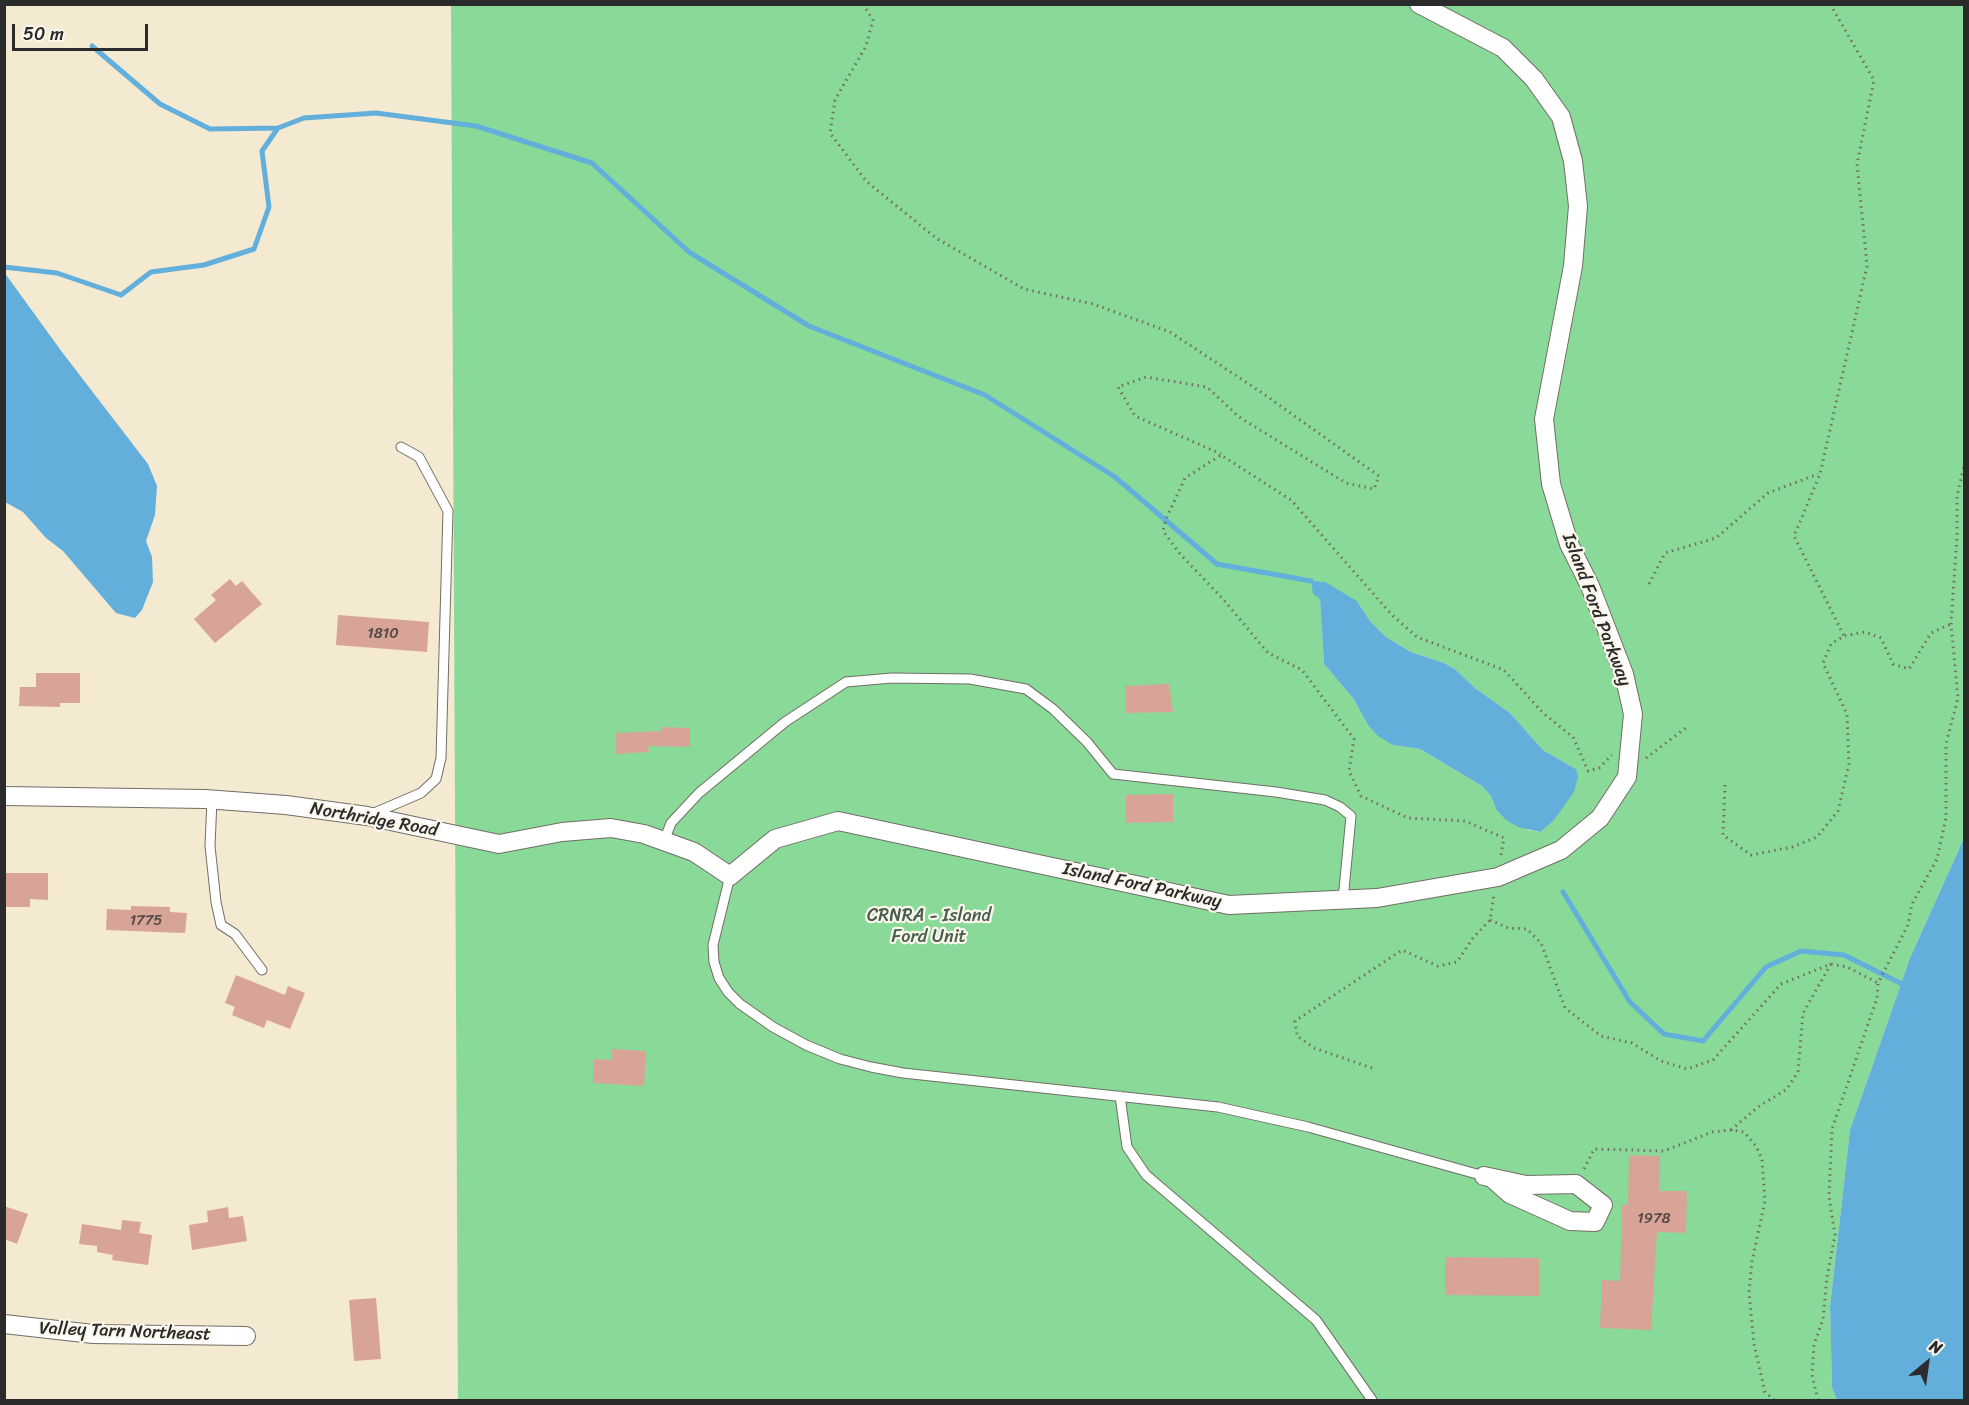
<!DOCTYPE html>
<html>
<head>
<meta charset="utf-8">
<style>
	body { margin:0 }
	#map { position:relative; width:1969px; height:1405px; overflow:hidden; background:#f4e9d1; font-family:Sriracha,sans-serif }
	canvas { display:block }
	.frame { position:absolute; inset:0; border:6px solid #2b2b2b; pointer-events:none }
	.north { position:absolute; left:1897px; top:1333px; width:60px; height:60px; -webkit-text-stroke:4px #fbf7ec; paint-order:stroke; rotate:29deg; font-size:16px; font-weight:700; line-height:24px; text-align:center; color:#2b2b2b }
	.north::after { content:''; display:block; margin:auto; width:21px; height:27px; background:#2b2b2b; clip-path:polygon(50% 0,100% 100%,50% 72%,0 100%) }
	.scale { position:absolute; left:12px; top:24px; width:136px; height:27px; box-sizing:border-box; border:3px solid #2b2b2b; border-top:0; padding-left:8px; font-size:18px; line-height:21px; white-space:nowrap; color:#2b2b2b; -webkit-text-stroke:4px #fbf7ec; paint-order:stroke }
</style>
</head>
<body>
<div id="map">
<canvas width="1969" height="1405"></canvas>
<div class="frame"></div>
<div class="north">N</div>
<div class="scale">50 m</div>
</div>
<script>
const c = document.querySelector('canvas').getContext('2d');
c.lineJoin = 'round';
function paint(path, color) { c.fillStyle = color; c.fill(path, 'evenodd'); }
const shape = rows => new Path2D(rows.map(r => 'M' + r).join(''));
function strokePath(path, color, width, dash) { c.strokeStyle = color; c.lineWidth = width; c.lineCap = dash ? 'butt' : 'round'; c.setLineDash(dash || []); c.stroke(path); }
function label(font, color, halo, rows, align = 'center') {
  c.font = font + ' Sriracha,sans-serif'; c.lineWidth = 4.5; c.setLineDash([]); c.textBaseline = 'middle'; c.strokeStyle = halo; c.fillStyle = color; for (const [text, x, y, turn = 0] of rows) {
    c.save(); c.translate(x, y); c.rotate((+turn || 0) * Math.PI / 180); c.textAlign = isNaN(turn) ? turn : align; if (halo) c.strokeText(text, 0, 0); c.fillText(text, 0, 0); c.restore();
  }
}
paint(shape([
	[451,5,1964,5,1964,838,1910,958,1850,1130,1830,1306,1832,1386,1837,1400,458,1400],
	[1320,598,1357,601,1370,621,1386,637,1411,652,1444,663,1455,669,1475,688,1510,713,1543,750,1576,769,1540,832,1528,830,1496,809,1491,796,1482,786,1420,749,1393,745,1368,725,1353,698,1324,664]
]), '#89d998');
paint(shape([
	[4,272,62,352,148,464,157,486,155,515,146,541,152,557,153,582,142,610,135,618,116,613,63,551,46,538,23,512,5,502],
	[1311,581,1325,582,1357,601,1370,621,1386,637,1411,652,1444,663,1455,669,1475,688,1510,713,1543,750,1576,769,1578,777,1574,792,1554,820,1540,832,1518,827,1506,820,1496,809,1491,796,1482,786,1420,749,1393,745,1378,736,1368,725,1353,698,1324,664,1320,599,1313,594],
	[1964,838,1964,1400,1837,1400,1832,1387,1830,1306,1850,1130,1910,958]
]), '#63afdc');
strokePath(shape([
	[92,46,160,104,210,129,278,128],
	[4,267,57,273,121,295,151,272,204,265,254,249,269,207,262,151,278,128,304,118,376,113,476,126,592,163,689,252,809,326,985,395,1115,477,1217,564,1311,581],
	[1563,892,1630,1002,1664,1034,1703,1041,1766,967,1801,951,1844,955,1908,987]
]), '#63afdc', 5);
paint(shape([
	[230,579,236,586,242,581,262,604,215,643,194,619,216,600,211,595],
	[338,615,429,622,427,652,336,645],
	[36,673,80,673,80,703,60,703,60,707,19,706,20,687,36,687],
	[1169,684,1173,712,1126,713,1125,686],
	[662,727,690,728,690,747,648,746,649,752,616,754,616,733,662,731],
	[1173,794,1173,822,1126,823,1126,795],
	[4,873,48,873,48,900,30,899,30,907,4,907],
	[131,906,170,907,170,912,187,913,185,933,106,930,107,909,131,910],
	[236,975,285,995,288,986,305,993,290,1029,267,1020,264,1028,232,1015,235,1007,225,1003],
	[612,1049,646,1051,644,1086,593,1083,594,1059,611,1060],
	[1629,1155,1660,1156,1659,1191,1687,1191,1686,1233,1657,1232,1651,1330,1600,1328,1602,1280,1620,1281,1622,1205,1628,1205],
	[4,1206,28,1214,17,1244,4,1239],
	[228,1207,229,1218,243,1216,247,1241,192,1250,189,1225,208,1222,207,1211],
	[122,1220,141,1222,139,1233,152,1235,148,1265,112,1260,113,1255,97,1252,97,1246,79,1244,82,1224,121,1230],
	[1445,1257,1539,1258,1539,1296,1445,1295],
	[376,1298,381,1359,354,1361,349,1300]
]), '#d8a498');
const lane = shape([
	[212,800,210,846,216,902,221,925,235,934,262,970],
	[372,814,421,793,436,779,441,758,448,511,419,457,401,447],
	[664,841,671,823,699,793,785,722,846,682,892,678,970,679,1026,689,1053,709,1087,742,1113,774,1276,792,1325,800,1340,807,1351,816,1343,900],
	[730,876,713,945,714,962,719,978,728,992,740,1004,773,1027,806,1045,840,1059,871,1067,903,1073,1218,1107,1308,1127,1484,1176],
	[1120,1096,1127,1147,1146,1175,1316,1320,1372,1400]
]);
const street = shape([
	[4,796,205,799,286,805,367,816,499,844,562,832,611,828,644,834,694,852,730,876,775,839,838,821,1229,905,1377,898,1498,877,1561,850,1600,818,1627,777,1633,714,1624,674,1590,586,1569,544,1551,484,1544,419,1573,266,1578,206,1573,161,1561,117,1534,79,1503,48,1419,4],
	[1484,1176,1526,1185,1576,1184,1603,1205,1595,1222,1570,1221,1510,1194,1493,1179],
	[4,1324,93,1334,246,1336]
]);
strokePath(lane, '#716e65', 11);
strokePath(street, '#716e65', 20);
strokePath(shape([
	[863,4,873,20,866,46,835,100,830,133,866,181,936,238,1024,289,1093,304,1170,332,1258,390,1379,476,1374,489,1346,483,1239,417,1207,387,1146,377,1118,387,1135,416,1221,454],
	[1830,4,1874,80,1857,164,1867,266,1820,474,1794,536,1844,636],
	[1649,584,1665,553,1716,538,1768,493,1818,474],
	[1646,758,1687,727],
	[1725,785,1723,835,1751,855,1792,847,1817,837,1838,811,1849,764,1847,714,1823,663,1831,644,1844,636,1865,632,1881,638,1893,664,1909,669,1931,633,1951,624],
	[1501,855,1504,838,1465,821,1408,818,1361,796,1349,771,1354,739,1302,670,1268,653,1223,599,1180,554,1163,531,1166,519,1185,478,1221,455,1291,500,1392,615,1417,637,1504,670,1543,713,1573,737,1588,771,1599,768,1612,755],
	[1490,920,1508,928,1527,929,1541,943,1565,1008,1601,1036,1632,1043,1661,1061,1687,1069,1713,1060,1781,984,1831,964,1847,967,1878,983],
	[1372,1068,1314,1048,1297,1036,1295,1021,1402,950,1438,966,1457,962,1473,938,1490,920,1494,894],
	[1731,1130,1758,1107,1787,1089,1798,1072,1803,1013,1831,964],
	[1584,1169,1594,1149,1664,1151,1712,1132,1731,1130,1744,1132,1756,1146,1762,1159,1765,1201,1752,1261,1749,1292,1754,1344,1765,1392,1774,1400],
	[1818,1400,1812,1375,1814,1345,1823,1319,1827,1277,1835,1235,1829,1196,1832,1129,1877,998,1878,983,1908,925,1912,904,1937,859,1946,818,1946,744,1958,698,1951,624,1957,536,1957,496,1964,466]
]), '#716e65', 3, [1.5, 4.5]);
strokePath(lane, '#fff', 9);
strokePath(street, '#fff', 18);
label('15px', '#564946', null, [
	["1810",383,634],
	["1775",146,921],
	["1978",1654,1219]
]);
label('18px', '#2b2b2b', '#fbf7ec', [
	["Island Ford Parkway",1596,610,69],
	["Northridge Road",374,820,10],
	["Island Ford Parkway",1142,886,12],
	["Valley Tarn Northeast",125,1332,2]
]);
label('18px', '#475f4c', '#fbf7ec', [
	["CRNRA - Island",929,916],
	["Ford Unit",929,937]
]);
</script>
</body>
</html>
